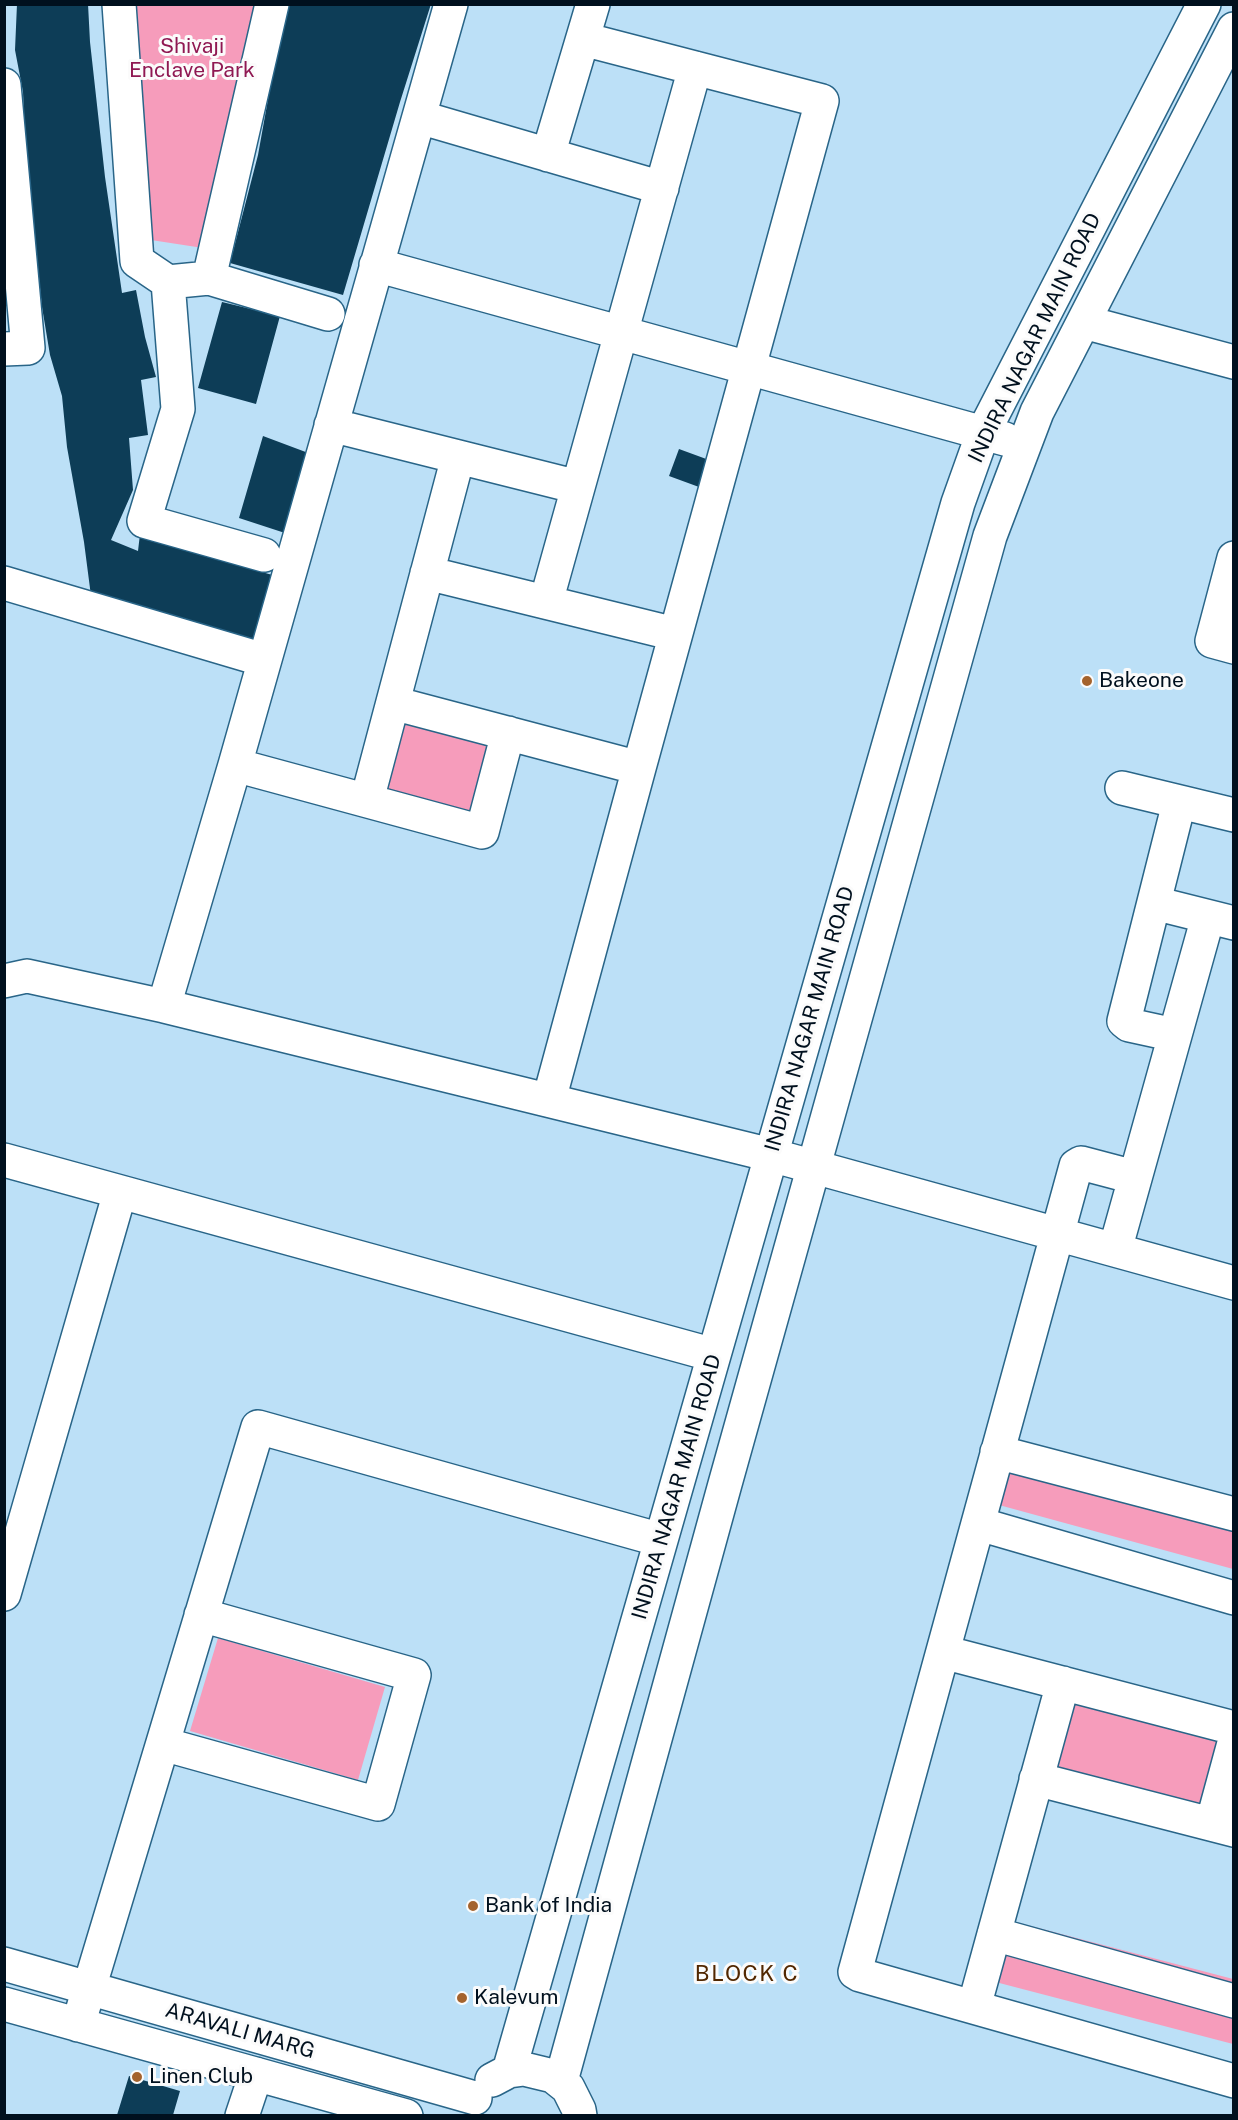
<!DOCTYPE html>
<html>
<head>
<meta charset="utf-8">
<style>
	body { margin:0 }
	#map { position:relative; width:1238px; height:2120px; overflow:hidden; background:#bce0f7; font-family:"Public Sans",sans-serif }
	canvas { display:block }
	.frame { position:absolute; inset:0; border:6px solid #00101e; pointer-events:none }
</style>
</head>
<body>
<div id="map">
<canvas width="1238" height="2120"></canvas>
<div class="frame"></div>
</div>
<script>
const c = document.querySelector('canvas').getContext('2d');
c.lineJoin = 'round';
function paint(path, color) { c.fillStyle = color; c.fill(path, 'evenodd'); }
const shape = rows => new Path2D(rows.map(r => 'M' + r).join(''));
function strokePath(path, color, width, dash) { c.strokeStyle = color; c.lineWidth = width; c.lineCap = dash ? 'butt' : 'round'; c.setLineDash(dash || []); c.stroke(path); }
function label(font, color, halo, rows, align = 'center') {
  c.font = font + ' "Public Sans",sans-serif'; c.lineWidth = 6; c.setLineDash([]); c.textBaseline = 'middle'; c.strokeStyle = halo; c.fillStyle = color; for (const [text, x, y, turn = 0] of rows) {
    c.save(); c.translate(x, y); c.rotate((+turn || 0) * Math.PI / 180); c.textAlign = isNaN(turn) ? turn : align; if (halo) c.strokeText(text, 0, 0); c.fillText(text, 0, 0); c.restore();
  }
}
paint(shape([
	[133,5,260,5,203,248,151,240],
	[397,721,492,745,472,825,377,801],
	[1005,1439,1233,1501,1233,1569,988,1502],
	[218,1638,385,1687,358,1780,190,1731],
	[1066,1683,1223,1724,1199,1811,1043,1769],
	[1000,1918,1233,1979,1233,2044,984,1979]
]), '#f69cbb');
paint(shape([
	[17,4,88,4,90,42,105,177,122,293,136,290,145,337,156,377,141,380,148,435,129,438,133,490,111,540,138,551,140,534,205,556,276,576,254,650,91,596,84,542,67,447,62,396,50,355,42,307,25,140,23,92,15,50],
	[289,4,431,4,400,102,343,295,230,263,258,155,274,66],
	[222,302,280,316,256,404,198,388],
	[263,436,311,454,288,534,239,518],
	[679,449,709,460,699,487,669,476],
	[129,2076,180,2091,173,2115,117,2115]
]), '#0d3d57');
const minor = shape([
	[119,4,137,261,168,282,209,278,328,314],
	[4,85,28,348,4,349],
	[419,117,662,188],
	[548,155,593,4],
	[376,265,1005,439],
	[209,278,272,4],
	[168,282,178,409,144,521,264,555],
	[1084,322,1234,362],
	[331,425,578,487],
	[1234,558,1212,641,1234,647],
	[427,573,675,634],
	[4,583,264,660],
	[546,602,695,68],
	[393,703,639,768],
	[235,765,482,832,508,733],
	[1122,788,1234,815],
	[367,800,458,457],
	[1154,903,1234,923],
	[4,981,27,976,164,1006,771,1155,1234,1283],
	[164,1006,235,765,451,4],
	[1175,1035,1129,1025,1124,1021,1179,803],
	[549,1100,639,768,822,101,583,39],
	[4,1160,714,1355],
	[1134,1177,1081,1163,1076,1166,855,1972,860,1975,1234,2081],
	[1115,1250,1208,917],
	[997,1452,1234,1514],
	[979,1524,1234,1598],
	[4,1594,120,1192],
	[943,1652,1234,1728],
	[163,1744,378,1804,414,1675,201,1615],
	[1036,1779,1234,1830],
	[1212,1824,1234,1743],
	[994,1934,1234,2001],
	[4,1964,475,2098],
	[4,2004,406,2116],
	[974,2007,1063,1683],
	[78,2025,258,1427,661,1540],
	[509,2071,958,503,983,433,1204,4],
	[492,2080,509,2071,524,2069,553,2076,568,2088,579,2110,580,2116],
	[561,2081,725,1484,990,536,1037,412,1234,29],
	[242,2116,256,2074]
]);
strokePath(minor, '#296588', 36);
strokePath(minor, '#fff', 33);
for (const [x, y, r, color] of [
	[1087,681,6,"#a4632d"],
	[473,1906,6,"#a4632d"],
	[462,1998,6,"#a4632d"],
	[137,2077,6,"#a4632d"]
]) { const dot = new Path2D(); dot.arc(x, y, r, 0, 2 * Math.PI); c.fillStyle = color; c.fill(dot); strokePath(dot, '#fbfbfb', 2); }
label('21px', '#8f1852', '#fbfbfb', [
	["Shivaji",192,47],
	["Enclave Park",192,71]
]);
label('21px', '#00101e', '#fbfbfb', [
	["INDIRA NAGAR MAIN ROAD",1035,338,-64],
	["INDIRA NAGAR MAIN ROAD",810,1019,-74],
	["INDIRA NAGAR MAIN ROAD",677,1487,-74],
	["ARAVALI MARG",240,2031,16]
]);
label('21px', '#00101e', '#fbfbfb', [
	["Bakeone",1099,681],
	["Bank of India",485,1906],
	["Kalevum",474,1998],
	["Linen Club",149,2077]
], 'left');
c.letterSpacing = '1.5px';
label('22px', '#512700', '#fbfbfb', [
	["BLOCK C",747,1974]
]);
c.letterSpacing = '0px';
</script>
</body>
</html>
